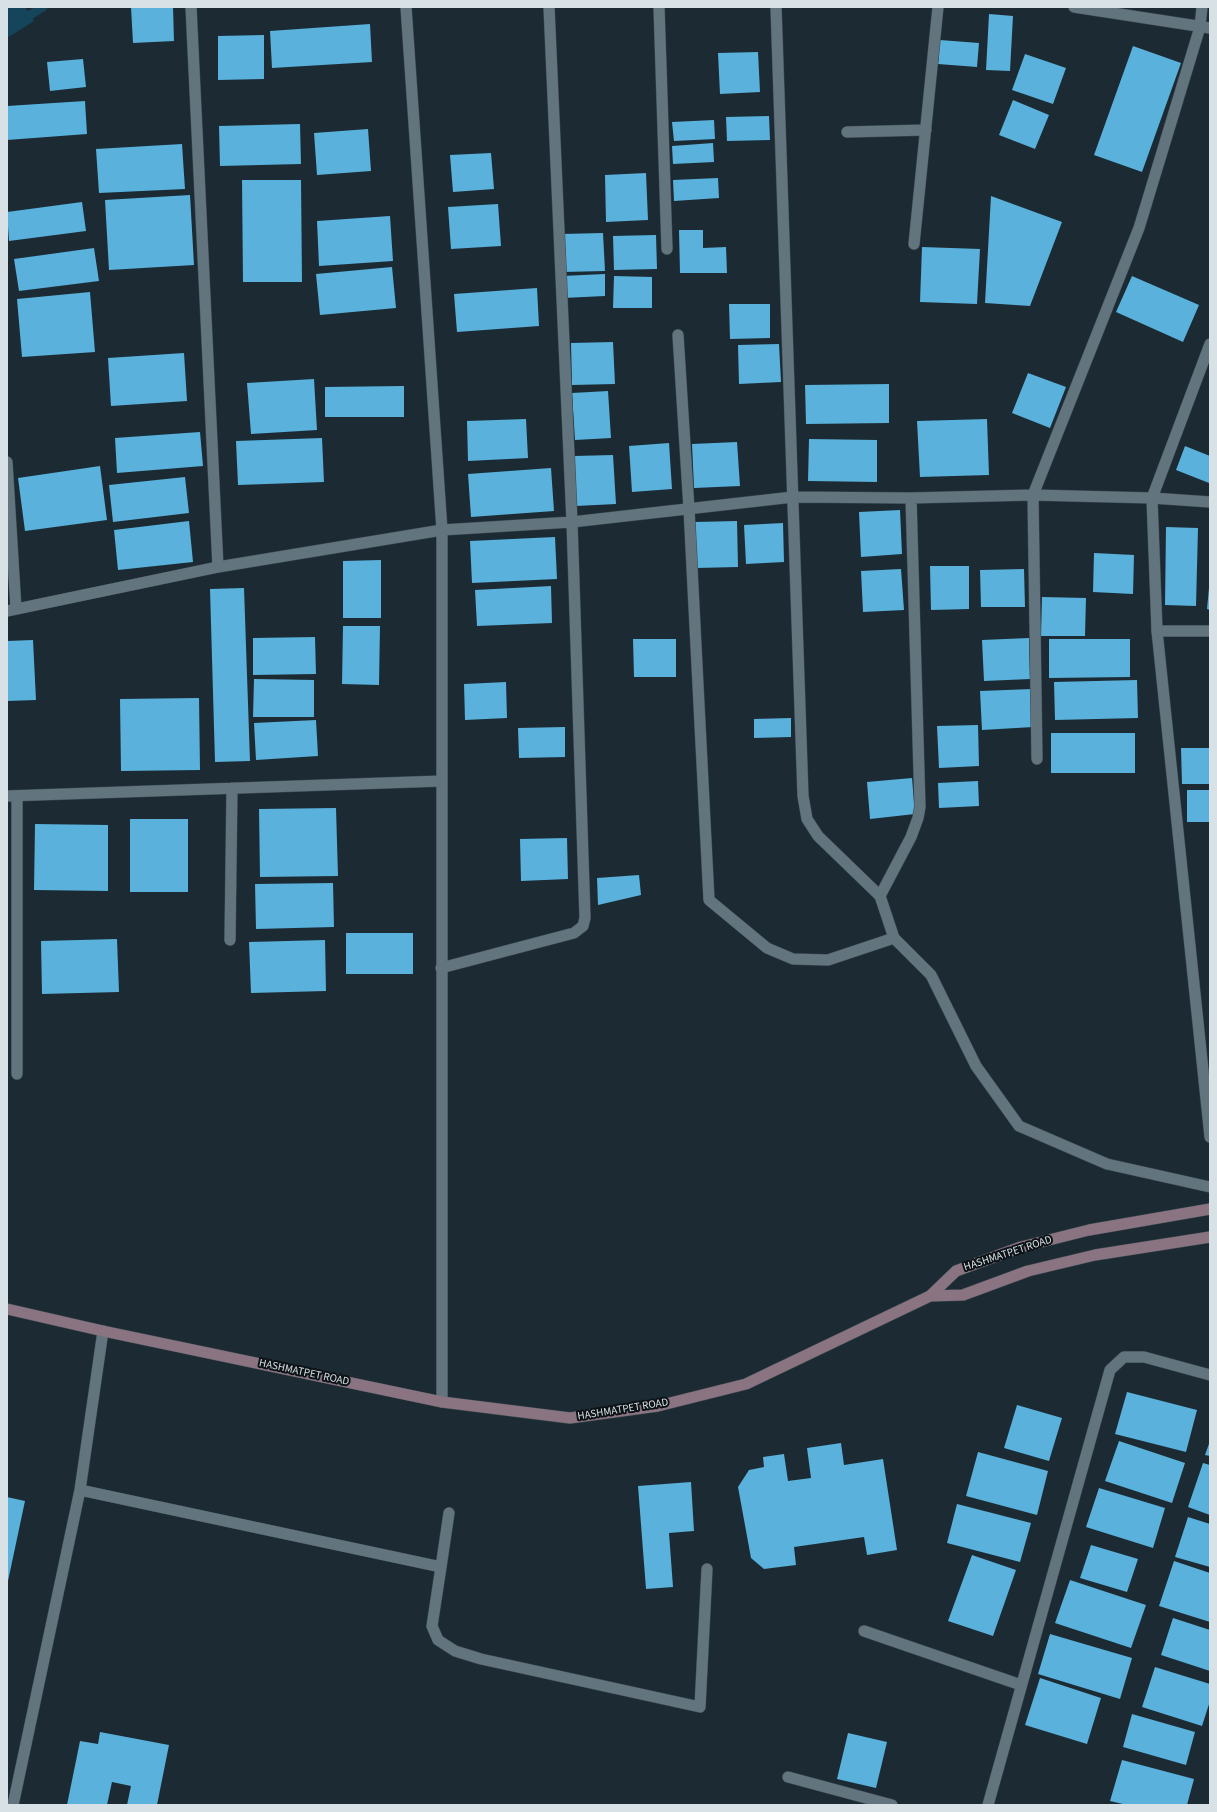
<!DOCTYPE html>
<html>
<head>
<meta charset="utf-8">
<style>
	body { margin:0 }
	#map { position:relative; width:1217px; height:1812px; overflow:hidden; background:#1c2b33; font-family:"Source Sans 3",sans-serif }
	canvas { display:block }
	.frame { position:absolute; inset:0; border:8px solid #d7e1e6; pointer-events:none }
</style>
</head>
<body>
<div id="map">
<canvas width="1217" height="1812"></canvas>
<div class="frame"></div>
</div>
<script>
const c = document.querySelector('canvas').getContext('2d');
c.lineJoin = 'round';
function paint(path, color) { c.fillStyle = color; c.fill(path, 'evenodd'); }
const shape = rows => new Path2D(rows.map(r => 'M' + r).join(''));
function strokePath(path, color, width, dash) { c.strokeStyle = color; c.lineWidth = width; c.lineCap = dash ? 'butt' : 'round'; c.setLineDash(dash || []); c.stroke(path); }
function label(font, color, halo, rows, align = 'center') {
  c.font = font + ' "Source Sans 3",sans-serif'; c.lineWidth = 4; c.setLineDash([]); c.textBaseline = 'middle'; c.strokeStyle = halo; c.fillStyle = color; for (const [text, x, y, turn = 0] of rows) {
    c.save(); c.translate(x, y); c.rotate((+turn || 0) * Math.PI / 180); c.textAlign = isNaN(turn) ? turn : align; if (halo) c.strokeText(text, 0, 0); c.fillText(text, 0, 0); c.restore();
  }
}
paint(shape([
	[7,7,25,7,34,21,7,38]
]), '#15455b');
strokePath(shape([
	[7,29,43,7]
]), '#15455b', 9);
paint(shape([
	[131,7,173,7,174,41,133,43],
	[989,14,1013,16,1010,71,986,70],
	[370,24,372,62,272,68,270,31],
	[264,35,264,79,218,80,218,36],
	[940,40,979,43,977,67,938,64],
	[1133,46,1181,63,1142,172,1094,155],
	[758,52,760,92,720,94,718,53],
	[1025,54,1066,68,1053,104,1012,90],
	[83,59,86,87,50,91,47,62],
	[1013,100,1049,115,1035,149,999,135],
	[85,101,87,134,7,140,7,106],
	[769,116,770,140,727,141,726,117],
	[714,120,715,139,674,141,672,122],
	[300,124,301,164,220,166,219,126],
	[368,129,371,171,317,175,314,133],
	[713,143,714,162,673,164,672,146],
	[182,144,185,189,99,193,96,149],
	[491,153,494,189,453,192,450,155],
	[646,173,648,220,606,222,605,175],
	[718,178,719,198,674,201,673,180],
	[242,180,301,180,302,282,243,282],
	[190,195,194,265,109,270,105,200],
	[991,196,1062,222,1030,306,985,303],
	[82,202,86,231,9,241,7,212],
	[498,204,501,246,451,249,448,207],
	[390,216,393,261,319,266,317,221],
	[679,230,703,230,703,248,726,247,727,273,680,273],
	[603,233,605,271,563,272,562,234],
	[656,235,657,269,614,270,613,236],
	[922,247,980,249,977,304,920,302],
	[94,248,99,281,19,291,14,259],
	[392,267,396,308,320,315,316,274],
	[605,274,605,296,563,298,562,276],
	[614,276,652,277,652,308,613,308],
	[1132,276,1199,305,1183,342,1116,312],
	[537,288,539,326,457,332,454,294],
	[90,292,95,352,22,357,17,299],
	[729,304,770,304,770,338,730,339],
	[613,342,615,384,572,385,571,343],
	[779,344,781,382,739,384,738,345],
	[184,353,187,401,111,406,108,358],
	[1028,373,1066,387,1050,428,1012,413],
	[314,379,317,430,251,434,247,383],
	[889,384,889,423,806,424,805,385],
	[404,386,404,417,325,417,325,387],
	[608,391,611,438,575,440,572,393],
	[526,419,528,458,468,461,467,421],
	[987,419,989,475,920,477,917,421],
	[200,432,203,466,117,473,115,438],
	[322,438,324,482,238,485,236,441],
	[809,439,877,440,877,482,808,481],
	[737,442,740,486,694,488,692,444],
	[669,443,672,489,632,492,629,446],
	[1185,446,1210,456,1209,483,1176,470],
	[613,455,616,504,576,506,574,456],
	[100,466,107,520,25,531,18,478],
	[551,468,554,511,471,517,468,474],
	[185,477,189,513,113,522,109,485],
	[900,510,902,554,861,557,859,512],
	[189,521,193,562,118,570,114,530],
	[737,521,738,567,696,568,695,522],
	[783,523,784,562,746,564,744,525],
	[1166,527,1198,528,1196,606,1165,605],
	[555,537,557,579,472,583,470,541],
	[1094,553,1134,555,1133,594,1093,592],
	[381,560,381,618,343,618,343,561],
	[930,566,969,566,969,609,931,610],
	[901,569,904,610,863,612,861,571],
	[1024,569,1025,607,981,607,980,570],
	[551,586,552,623,477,626,475,590],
	[244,588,250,761,215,762,210,589],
	[1209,588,1210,588,1210,610,1207,609],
	[1042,597,1086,598,1085,636,1041,636],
	[343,626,380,626,379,685,342,684],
	[315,637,316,674,253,675,253,638],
	[1029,638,1030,679,984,681,982,640],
	[633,639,676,639,676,677,634,677],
	[1049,639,1130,639,1130,677,1049,678],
	[33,640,36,700,7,701,7,641],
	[254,679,314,680,314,717,253,717],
	[1137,680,1138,718,1055,720,1054,682],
	[506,682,507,718,465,720,464,684],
	[1032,689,1033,727,982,730,980,691],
	[199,698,200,770,121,771,120,699],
	[791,718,791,737,754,738,754,719],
	[316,720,318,756,256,760,254,723],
	[978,725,979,766,939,768,937,726],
	[565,727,565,757,519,758,518,728],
	[1051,733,1135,733,1135,773,1051,773],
	[1181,748,1210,748,1210,784,1182,784],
	[912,778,915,814,870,819,867,782],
	[978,781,979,806,939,808,938,783],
	[1187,790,1210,790,1210,822,1187,822],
	[336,808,338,876,260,877,259,809],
	[130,819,188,819,188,892,130,892],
	[35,824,108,825,108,891,34,890],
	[567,838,568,879,521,881,520,839],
	[639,875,641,895,598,905,597,878],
	[333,883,334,927,256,929,255,884],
	[346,933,413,933,413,974,346,974],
	[117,939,119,992,42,994,41,941],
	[325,940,326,991,251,993,249,942],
	[1127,1392,1197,1410,1186,1452,1115,1434],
	[1017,1405,1062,1418,1049,1461,1004,1448],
	[1119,1441,1185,1463,1172,1503,1105,1481],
	[1210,1441,1210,1456,1205,1455],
	[841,1443,844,1465,883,1459,897,1550,867,1555,864,1537,794,1547,796,1565,764,1569,751,1558,738,1487,749,1470,764,1467,763,1457,784,1454,788,1481,811,1478,807,1448],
	[978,1452,1048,1471,1037,1515,966,1496],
	[1203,1463,1210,1465,1210,1515,1188,1507],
	[691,1482,694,1531,669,1533,673,1587,646,1589,638,1486],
	[1099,1488,1165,1508,1153,1548,1086,1527],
	[7,1497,25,1501,8,1581,7,1581],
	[957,1504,1031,1523,1020,1562,947,1543],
	[1188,1517,1210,1524,1210,1567,1175,1557],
	[1091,1545,1138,1559,1127,1592,1080,1578],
	[972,1555,1016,1570,993,1636,948,1621],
	[1174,1561,1210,1573,1210,1622,1159,1606],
	[1070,1580,1146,1605,1131,1648,1055,1623],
	[1173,1618,1210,1630,1210,1671,1161,1655],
	[1050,1634,1132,1658,1120,1699,1038,1674],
	[1155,1667,1210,1684,1210,1701,1202,1726,1142,1707],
	[1040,1678,1101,1698,1087,1744,1025,1725],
	[1132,1714,1195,1732,1186,1765,1123,1747],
	[100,1732,169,1745,157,1805,127,1805,131,1786,112,1782,107,1805,67,1805,80,1741,98,1744],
	[848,1733,887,1742,876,1788,837,1779],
	[1122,1760,1194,1779,1187,1805,1127,1805,1110,1801]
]), '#59b1dc');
const service = shape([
	[80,1490,441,1567,432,1626,438,1640,455,1651,481,1659,700,1707,707,1569],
	[441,1567,449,1513],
	[13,1805,80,1490,103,1331]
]);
const minor = shape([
	[191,7,218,567],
	[406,7,442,530,442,1402],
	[659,7,667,249],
	[776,7,803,796,807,819,818,836,880,896,894,938],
	[1074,7,1210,28],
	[847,132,926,130],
	[914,244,938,7],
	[678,335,689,509,709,900,767,948,793,959,828,960,894,938,931,975,976,1066,1019,1126,1107,1164,1210,1187],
	[7,462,16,609],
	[7,611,218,567,442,530,572,522,793,497,911,498,1033,495,1152,498,1210,502],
	[1157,631,1210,631],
	[1037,759,1033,495,1139,228,1200,27,1202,7],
	[7,796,442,781],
	[17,796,17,1074],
	[880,896,911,837,918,818,920,807,911,498],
	[230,940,232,788],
	[441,968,574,933,583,926,585,918,572,522,549,7],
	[864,1631,1021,1685],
	[788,1777,892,1805],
	[988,1805,1110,1370,1124,1357,1144,1357,1210,1375]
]);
const tertiary = shape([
	[1210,344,1152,498,1157,631,1210,1137]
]);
const secondary = shape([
	[930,1296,963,1295,1028,1271,1095,1255,1210,1237],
	[7,1309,103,1331,442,1402,570,1418,658,1406,746,1384,930,1296,956,1271,1021,1247,1089,1230,1210,1209]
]);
strokePath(service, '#3c4950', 12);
strokePath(minor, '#3c4950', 12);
strokePath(tertiary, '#3c4950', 12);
strokePath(secondary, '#3c4950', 12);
strokePath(service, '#62747d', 11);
strokePath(minor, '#62747d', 11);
strokePath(tertiary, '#62747d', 11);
strokePath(secondary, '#8a7482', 11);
label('11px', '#d7e1e6', '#0c1216', [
	["HASHMATPET ROAD",1008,1254,-18],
	["HASHMATPET ROAD",304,1373,12],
	["HASHMATPET ROAD",623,1410,-9]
]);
</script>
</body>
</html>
